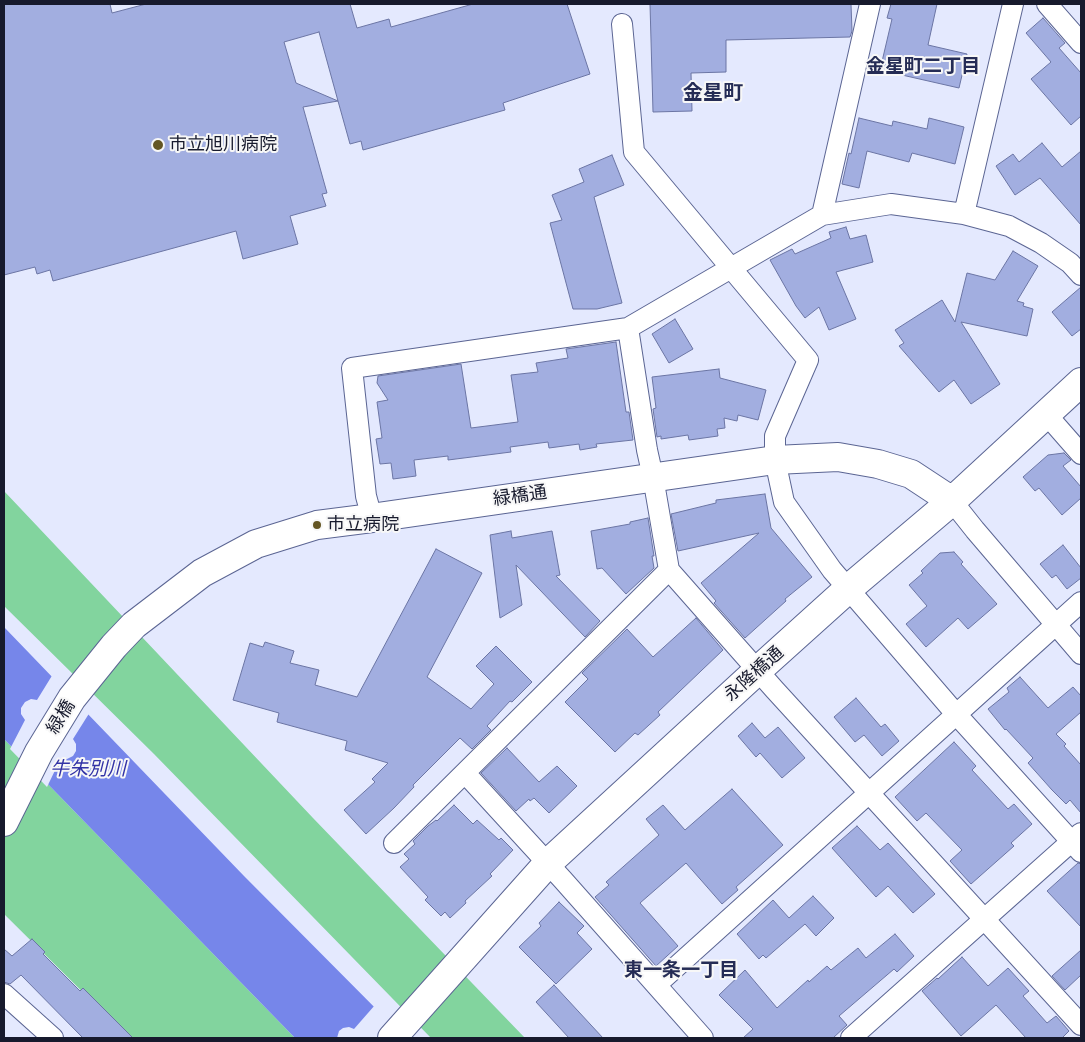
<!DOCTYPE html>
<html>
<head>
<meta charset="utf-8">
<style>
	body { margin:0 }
	#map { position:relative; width:1085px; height:1042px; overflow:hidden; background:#e4e9fe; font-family:"Alegreya Sans",sans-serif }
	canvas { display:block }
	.frame { position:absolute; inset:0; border:5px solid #171a2d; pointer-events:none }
</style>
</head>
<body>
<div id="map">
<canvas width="1085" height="1042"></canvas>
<div class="frame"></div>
</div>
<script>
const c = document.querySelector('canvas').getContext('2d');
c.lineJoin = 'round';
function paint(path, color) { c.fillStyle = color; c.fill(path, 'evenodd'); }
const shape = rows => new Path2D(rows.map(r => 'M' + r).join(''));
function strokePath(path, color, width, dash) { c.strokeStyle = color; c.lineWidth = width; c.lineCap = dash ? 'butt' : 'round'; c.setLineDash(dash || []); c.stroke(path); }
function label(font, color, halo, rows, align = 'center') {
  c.font = font + ' "Alegreya Sans","Noto Sans JP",sans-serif'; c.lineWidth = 4; c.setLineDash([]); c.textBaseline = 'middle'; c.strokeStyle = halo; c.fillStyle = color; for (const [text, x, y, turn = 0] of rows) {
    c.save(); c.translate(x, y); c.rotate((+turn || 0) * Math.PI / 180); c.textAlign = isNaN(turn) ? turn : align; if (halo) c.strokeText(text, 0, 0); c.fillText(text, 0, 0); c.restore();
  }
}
paint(shape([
	[4,491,313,818,525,1038,431,1038,154,754,4,606],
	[4,739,295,1038,129,1038,4,914]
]), '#82d49e');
paint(shape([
	[4,627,244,876,405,1038,295,1038,4,739]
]), '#7686ea');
paint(shape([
	[53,674,90,712,73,739,76,744,76,751,73,756,67,759,61,758,47,787,10,749,25,720,21,714,21,708,25,702,31,699,37,700],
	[375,1005,407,1038,337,1038,339,1031,343,1028,349,1027,354,1029]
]), '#e4e9fe');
const building = shape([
	[4,4,110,4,112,13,146,4,350,4,357,28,389,19,391,27,473,4,567,4,590,74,503,103,505,110,363,150,361,141,350,144,338,101,303,107,327,193,322,194,326,206,290,216,298,244,243,259,236,231,53,281,50,270,37,274,35,267,4,275,4,4],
	[319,32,338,101,296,83,284,42,319,32],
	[650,4,851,4,852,31,850,37,726,40,726,72,691,73,692,111,653,112,650,4],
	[891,4,937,4,928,45,967,54,959,88,880,70,892,19,887,18,891,4],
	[1043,18,1065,43,1059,48,1081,73,1081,116,1071,125,1031,79,1051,62,1026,33,1043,18],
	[859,118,892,126,893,121,927,129,929,118,964,127,955,164,912,153,909,162,867,151,859,188,842,184,849,153,851,154,859,118],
	[1042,143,1062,167,1081,151,1081,225,1040,178,1015,195,996,166,1013,154,1019,162,1042,143],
	[612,155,624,185,594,197,622,303,597,309,573,309,550,223,562,220,552,195,584,182,579,169,612,155],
	[846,227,850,239,866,235,873,262,836,272,856,319,829,330,819,307,805,318,796,306,770,260,792,249,795,254,831,238,829,232,846,227],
	[1013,251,1038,266,1017,301,1024,303,1023,306,1033,309,1027,336,961,322,1000,384,971,404,954,380,939,392,899,346,904,343,895,330,942,300,955,322,967,273,995,280,1013,251],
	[1081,287,1081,329,1072,336,1052,312,1081,287],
	[675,319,693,349,669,363,652,334,675,319],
	[616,342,626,412,629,412,633,440,596,444,597,447,580,450,579,444,549,448,548,442,510,447,511,452,448,460,448,456,414,460,416,476,393,479,391,463,380,464,376,439,382,438,377,402,388,400,377,383,378,376,461,364,471,428,518,422,511,375,538,372,536,363,568,358,566,349,616,342],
	[719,369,720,378,766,390,758,420,738,415,737,421,724,418,725,428,717,429,718,436,689,440,688,435,661,439,661,436,657,437,653,409,656,408,652,377,719,369],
	[1064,453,1071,460,1063,466,1081,487,1081,498,1062,515,1039,488,1035,491,1023,477,1048,455,1064,453],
	[765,494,771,528,812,577,785,599,786,601,745,638,714,603,716,601,701,583,759,533,678,551,671,514,716,503,716,500,765,494],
	[648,518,654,556,652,556,654,568,626,594,602,568,597,569,591,531,630,524,630,522,648,518],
	[511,531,512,538,552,531,560,575,556,576,600,621,585,637,516,565,522,605,500,618,490,535,511,531],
	[1063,545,1081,568,1081,578,1067,589,1056,575,1052,578,1040,564,1063,545],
	[436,549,482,573,427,677,471,709,494,684,476,666,496,646,532,682,512,702,510,701,487,726,491,730,472,749,460,738,413,785,414,787,394,808,366,834,344,810,375,782,372,779,388,763,345,750,347,741,277,722,279,713,233,700,250,643,263,647,265,642,294,651,290,663,319,670,315,685,357,697,436,549],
	[954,552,963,562,961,564,997,604,968,629,958,618,926,647,906,624,927,606,909,585,923,573,921,571,940,553,954,552],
	[696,618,723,650,658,712,660,715,638,735,635,733,615,752,565,702,588,679,582,673,627,629,653,657,696,618],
	[1020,677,1048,708,1073,687,1081,696,1081,712,1056,734,1066,744,1064,746,1081,765,1081,813,1070,800,1066,804,1052,790,1028,763,1033,758,1006,729,1005,730,988,709,1009,692,1007,688,1020,677],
	[856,698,881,727,885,724,899,741,882,756,864,735,855,742,834,717,856,698],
	[752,723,765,738,778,727,805,758,782,778,760,753,756,757,738,736,752,723],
	[954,742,976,766,972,770,1008,809,1014,804,1032,824,1011,843,1014,846,971,884,950,861,962,850,926,813,917,821,895,797,954,742],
	[507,748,539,782,557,766,577,786,549,813,534,798,530,801,529,799,516,811,481,773,507,748],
	[732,789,783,845,736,887,738,890,722,904,686,863,640,903,678,946,656,966,595,897,609,885,606,882,659,835,646,819,663,805,685,830,732,789],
	[454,805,473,824,477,820,499,840,501,838,513,850,490,874,492,876,465,901,466,903,450,918,445,912,441,916,425,900,428,897,400,867,409,859,404,854,415,844,413,841,428,826,436,820,437,821,454,805],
	[857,826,880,850,888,843,935,894,913,913,888,886,876,897,832,848,857,826],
	[1078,863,1081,864,1081,927,1047,891,1078,863],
	[813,896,834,918,816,936,805,924,766,958,763,955,759,959,737,934,773,900,789,918,813,896],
	[559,902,584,926,577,933,592,949,556,984,519,947,541,926,539,923,559,902],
	[895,934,914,956,897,972,894,969,839,1016,847,1025,833,1038,743,1038,753,1029,719,995,745,970,777,1008,808,980,809,982,827,966,831,970,858,948,866,958,895,934],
	[32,939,45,952,43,954,80,991,83,988,133,1038,83,1038,21,975,10,984,4,982,4,949,12,956,32,939],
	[1081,950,1081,975,1065,990,1052,976,1081,950],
	[962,957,988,986,1008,968,1029,991,1023,996,1047,1023,1056,1016,1069,1031,1062,1038,1026,1038,996,1005,961,1036,922,991,937,978,938,979,962,957],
	[554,985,603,1038,569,1038,536,1002,554,985]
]);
paint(building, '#a2aee0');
strokePath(building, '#6b75a4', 1);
const street = shape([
	[1047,4,1081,43],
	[622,24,634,152,808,360,775,436,775,460,784,502,832,570,956,714,1081,852],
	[964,214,1013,4],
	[822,215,870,4],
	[1046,414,1081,454],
	[952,501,975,530,1081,654],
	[372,518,366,496,352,368,628,328,822,215,891,204,964,214,1009,226,1041,243,1070,263,1081,275],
	[669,570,774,689,1081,1025],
	[465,773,563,880,703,1038],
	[394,843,669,570,653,477,647,450,628,328],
	[656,985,1081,602],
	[4,994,53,1038],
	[851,1038,1081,833]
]);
const secondary = shape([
	[4,822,39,752,72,698,114,646,134,625,202,573,256,544,317,525,372,518,775,460,838,457,878,464,911,474,952,501],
	[392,1038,548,863,757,671,848,589,952,501,1081,382]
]);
strokePath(street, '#5b6593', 22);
strokePath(secondary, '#5b6593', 30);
strokePath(street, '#fff', 20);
strokePath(secondary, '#fff', 28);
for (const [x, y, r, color] of [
	[158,145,6,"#645623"],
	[317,525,5,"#645623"]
]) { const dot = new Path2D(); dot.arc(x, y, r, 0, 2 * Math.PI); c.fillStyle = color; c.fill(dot); strokePath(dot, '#f7f7f7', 2); }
label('18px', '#171a2d', '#f7f7f7', [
	["市立旭川病院",169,145],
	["市立病院",327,525]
], 'left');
label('18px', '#171a2d', '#f7f7f7', [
	["緑橋通",520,496,-8],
	["永隆橋通",754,674,-42],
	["緑橋",61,717,-58]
]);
label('bold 19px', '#252c55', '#f7f7f7', [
	["金星町二丁目",923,66],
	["東一条一丁目",681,970]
]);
label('italic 19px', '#3232a6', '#f7f7f7', [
	["牛朱別川",88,769]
]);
label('bold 20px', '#252c55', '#f7f7f7', [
	["金星町",713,93]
]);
</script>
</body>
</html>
